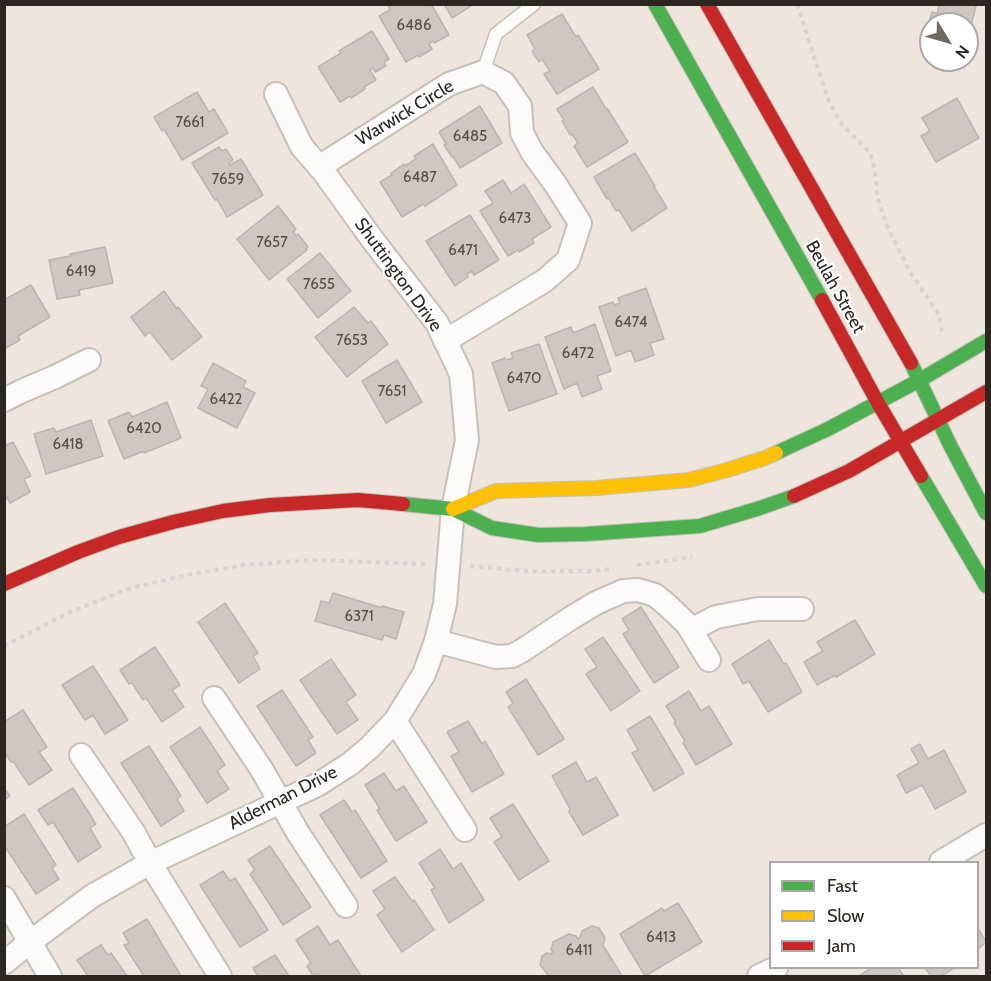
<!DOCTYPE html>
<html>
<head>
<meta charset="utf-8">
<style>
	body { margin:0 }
	#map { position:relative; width:991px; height:981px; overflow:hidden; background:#eee5dc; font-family:Cabin,sans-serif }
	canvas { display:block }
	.frame { position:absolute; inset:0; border:6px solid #2c2620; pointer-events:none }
	.legend { position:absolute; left:769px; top:861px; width:210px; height:108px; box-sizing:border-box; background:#fff; border:2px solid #aba8a6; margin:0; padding:8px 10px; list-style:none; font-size:18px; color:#2c2620 }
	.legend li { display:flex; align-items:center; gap:12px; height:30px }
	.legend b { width:30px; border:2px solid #aba8a6 }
	.north { position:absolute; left:919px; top:12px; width:60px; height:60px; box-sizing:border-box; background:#fff; border:2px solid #aba8a6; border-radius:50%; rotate:127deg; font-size:16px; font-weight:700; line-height:24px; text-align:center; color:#2c2620 }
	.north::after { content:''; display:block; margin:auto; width:21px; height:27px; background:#706962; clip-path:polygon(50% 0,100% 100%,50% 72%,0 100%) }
</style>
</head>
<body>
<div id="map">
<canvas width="991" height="981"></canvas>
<div class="frame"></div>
<ul class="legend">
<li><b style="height:8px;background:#4caf50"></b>Fast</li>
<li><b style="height:8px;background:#ffc107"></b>Slow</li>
<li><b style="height:8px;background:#c62828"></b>Jam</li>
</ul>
<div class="north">N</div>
</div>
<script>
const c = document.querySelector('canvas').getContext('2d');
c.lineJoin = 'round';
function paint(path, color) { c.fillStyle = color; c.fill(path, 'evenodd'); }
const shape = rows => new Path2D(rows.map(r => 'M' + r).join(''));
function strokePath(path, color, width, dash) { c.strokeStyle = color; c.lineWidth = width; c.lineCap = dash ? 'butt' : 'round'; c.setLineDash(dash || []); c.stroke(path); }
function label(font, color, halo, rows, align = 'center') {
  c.font = font + ' Cabin,sans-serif'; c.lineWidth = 4.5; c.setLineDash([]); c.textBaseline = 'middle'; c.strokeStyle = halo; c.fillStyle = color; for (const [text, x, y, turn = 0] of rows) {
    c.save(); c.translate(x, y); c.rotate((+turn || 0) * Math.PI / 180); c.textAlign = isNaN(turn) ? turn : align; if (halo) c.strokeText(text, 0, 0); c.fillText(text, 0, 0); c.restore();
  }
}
const building = shape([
	[387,4,431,4,449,35,434,43,433,41,429,44,432,49,419,57,418,55,406,62,379,16,390,10,387,4],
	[444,4,474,4,452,18,444,4],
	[939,4,968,4,976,6,967,42,967,24,931,24,931,36,926,34,932,12,937,14,939,4],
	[562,14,576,37,578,35,599,69,557,94,544,74,550,71,542,59,539,62,532,51,535,49,527,35,562,14],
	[372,31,389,59,384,62,386,66,375,72,373,68,370,70,376,80,364,87,365,89,351,98,350,96,340,102,318,67,341,53,339,51,372,31],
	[938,60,958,60,957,65,938,60],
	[593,87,606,109,607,108,628,142,587,167,574,146,578,143,572,134,570,135,562,121,564,120,557,109,593,87],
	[197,92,209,112,214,109,228,133,182,160,164,129,162,131,154,117,197,92],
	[957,98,979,138,936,162,921,136,930,131,922,118,957,98],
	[480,106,502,143,460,168,453,156,452,157,444,145,446,144,439,132,480,106],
	[433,144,457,185,425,206,423,204,402,217,380,182,392,175,391,173,404,164,405,166,416,159,414,156,433,144],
	[219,147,222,151,226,149,233,160,229,163,230,165,241,159,263,195,227,217,217,199,215,200,192,163,219,147],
	[635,153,655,186,654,187,667,208,632,231,619,210,616,211,608,197,607,199,594,177,635,153],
	[503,180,511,193,524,184,551,227,532,239,534,243,519,252,518,250,508,256,480,211,493,203,485,191,503,180],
	[278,206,296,229,293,232,296,236,298,234,308,247,305,249,307,250,269,280,237,239,278,206],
	[470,215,499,260,474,275,472,271,467,274,468,277,455,286,426,241,470,215],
	[105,247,113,283,79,290,80,295,57,299,49,260,70,256,70,254,105,247],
	[320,253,351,291,318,318,287,279,320,253],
	[31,285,50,317,18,336,20,340,4,349,4,300,31,285],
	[646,288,664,339,650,343,654,355,635,362,631,350,616,356,599,307,613,302,614,305,620,303,618,298,646,288],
	[164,291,177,309,178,307,202,337,172,360,150,332,145,336,131,317,164,291],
	[354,307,368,323,371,321,388,344,347,377,315,337,354,307],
	[595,324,611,371,597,376,602,389,582,397,577,383,564,389,545,337,571,327,573,333,595,324],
	[539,344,557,394,509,411,492,363,505,358,506,360,513,358,511,353,539,344],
	[397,360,422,402,386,423,362,381,397,360],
	[213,363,246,381,243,387,255,393,237,428,198,408,208,389,201,386,213,363],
	[167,402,181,438,144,453,144,451,124,459,108,421,129,412,132,417,167,402],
	[91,420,103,456,46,474,34,434,54,428,56,432,91,420],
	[13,442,31,476,24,479,30,492,10,503,4,493,4,446,13,442],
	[333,593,382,608,382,606,404,612,396,639,384,635,382,640,315,621,321,601,329,603,333,593],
	[225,603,258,653,253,656,260,669,239,683,198,622,225,603],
	[641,607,679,667,654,683,623,634,629,630,622,619,641,607],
	[855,620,875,654,836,677,835,675,817,685,804,662,823,651,817,642,855,620],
	[603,637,640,691,611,711,586,674,597,667,585,649,603,637],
	[769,640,784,664,786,663,802,692,768,712,749,681,743,684,732,664,769,640],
	[155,647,180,685,172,690,184,707,162,722,146,698,143,700,132,683,129,684,120,670,155,647],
	[331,659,356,695,346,702,358,720,337,734,300,680,331,659],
	[93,666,128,720,105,734,93,715,85,720,62,685,93,666],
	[526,679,564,739,538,755,508,707,513,703,506,692,526,679],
	[282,690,313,737,308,740,316,753,296,766,257,706,282,690],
	[689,691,701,711,709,706,732,744,696,765,683,743,685,741,674,723,676,722,666,706,689,691],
	[23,710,47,747,39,752,52,770,29,785,13,761,11,762,4,752,4,722,23,710],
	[650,716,684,773,654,791,632,753,638,750,627,730,650,716],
	[468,721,482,744,485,741,504,774,472,792,451,756,459,752,447,732,468,721],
	[200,727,225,765,217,771,229,789,207,803,170,747,200,727],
	[920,744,928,759,944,750,966,792,935,809,922,785,906,793,897,775,919,763,911,749,920,744],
	[149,746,181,796,177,799,184,811,161,826,121,763,149,746],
	[576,762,587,782,596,777,618,815,583,835,569,812,570,809,552,776,576,762],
	[384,773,396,791,404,786,427,822,396,841,377,810,380,809,365,785,384,773],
	[4,788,10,796,4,800,4,788],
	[73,788,96,824,90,828,101,847,78,862,53,822,48,825,38,810,73,788],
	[344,800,352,812,355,810,387,861,361,878,320,815,344,800],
	[513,804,549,861,519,880,494,842,502,837,490,818,513,804],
	[24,814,56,865,52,868,59,879,36,894,4,845,4,827,24,814],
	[270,846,311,907,283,925,250,874,255,870,248,860,270,846],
	[440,849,453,869,461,863,484,900,449,923,431,890,435,888,419,863,440,849],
	[223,871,230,881,235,878,268,930,240,947,200,885,223,871],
	[395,877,412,901,414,900,434,930,402,952,377,915,385,909,373,891,395,877],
	[678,903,702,942,645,976,620,934,662,908,664,911,678,903],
	[147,919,181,976,144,976,124,945,129,943,123,933,147,919],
	[318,926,330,945,338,940,361,976,313,976,307,966,311,963,296,940,318,926],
	[592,926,599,928,605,938,603,945,622,976,549,976,540,965,542,956,547,953,551,954,553,952,551,950,553,942,569,934,576,936,578,939,580,937,582,931,592,926],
	[978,928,986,942,978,949,978,928],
	[101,945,108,955,111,953,127,976,88,976,77,960,101,945],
	[275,955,289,976,258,976,253,968,275,955],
	[870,968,898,968,904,976,859,976,870,969,870,968],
	[925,968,954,968,941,976,931,976,925,968]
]);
paint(building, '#cfc8c2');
strokePath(building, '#bcb4ae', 1.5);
const lane = shape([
	[483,72,496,34,534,4]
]);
const street = shape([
	[319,167,449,84,483,72,504,83,520,106,522,133,532,152,556,185,580,223,568,260,544,281,445,341],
	[4,400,22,391,55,377,89,360],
	[691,630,716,617,758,609,802,609],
	[436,641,496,657,512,656,523,650,571,618,596,603,623,591,638,590,655,595,667,605,687,624,709,660],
	[214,698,262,770,298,833,346,906],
	[395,721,465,830],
	[81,755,134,833,150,863,220,976],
	[941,862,986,835],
	[4,898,50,976],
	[4,963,30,942,92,896,150,863,317,785,350,764,369,748,395,721,424,674,436,641,445,604,453,509,467,440,461,374,437,323,372,239,323,171,302,147,276,94],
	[759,976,776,968]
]);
const fast = shape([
	[655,4,822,300],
	[911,363,950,445,986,513],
	[776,453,828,429,920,380,986,341],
	[921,476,986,586],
	[403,504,453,509,492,528,538,535,586,534,700,526,760,508,794,496]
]);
const slow = shape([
	[453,509,496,491,596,488,689,480,727,470,765,458,776,453]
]);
const jam = shape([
	[707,4,911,363],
	[822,300,878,403,921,476],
	[794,496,849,471,986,392],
	[4,584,78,552,119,537,173,522,223,511,270,505,358,500,403,504]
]);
strokePath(lane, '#c7c0b9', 15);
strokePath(street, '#c7c0b9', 26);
strokePath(fast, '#c7c0b9', 16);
strokePath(slow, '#c7c0b9', 16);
strokePath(jam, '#c7c0b9', 16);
strokePath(shape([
	[797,4,829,102,840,122,871,154,876,178,877,196,887,226,910,272,939,315,942,335],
	[637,565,692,557],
	[470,566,524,571,594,571,612,569],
	[4,646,70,612,128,589,187,575,244,565,312,560,426,564]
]), '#d6d3d1', 4, [4.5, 4.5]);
strokePath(lane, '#fcfbfa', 12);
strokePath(street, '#fcfbfa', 22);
strokePath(fast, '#4caf50', 14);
strokePath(slow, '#ffc107', 14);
strokePath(jam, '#c62828', 14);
label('15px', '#554e48', null, [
	["6486",414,26],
	["7661",190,123],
	["6485",470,137],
	["6487",420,178],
	["7659",228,180],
	["6473",515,219],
	["7657",272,243],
	["6471",463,251],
	["6419",81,272],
	["7655",319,285],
	["6474",631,323],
	["7653",352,341],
	["6472",578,354],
	["6470",524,379],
	["7651",392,392],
	["6422",226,400],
	["6420",144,429],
	["6418",68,445],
	["6371",359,617],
	["6413",661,938],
	["6411",579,951]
]);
label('18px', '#2c2620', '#fff', [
	["Warwick Circle",405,113,-31],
	["Shuttington Drive",398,275,54],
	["Beulah Street",835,287,61],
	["Alderman Drive",283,798,-27]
]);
</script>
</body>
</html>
